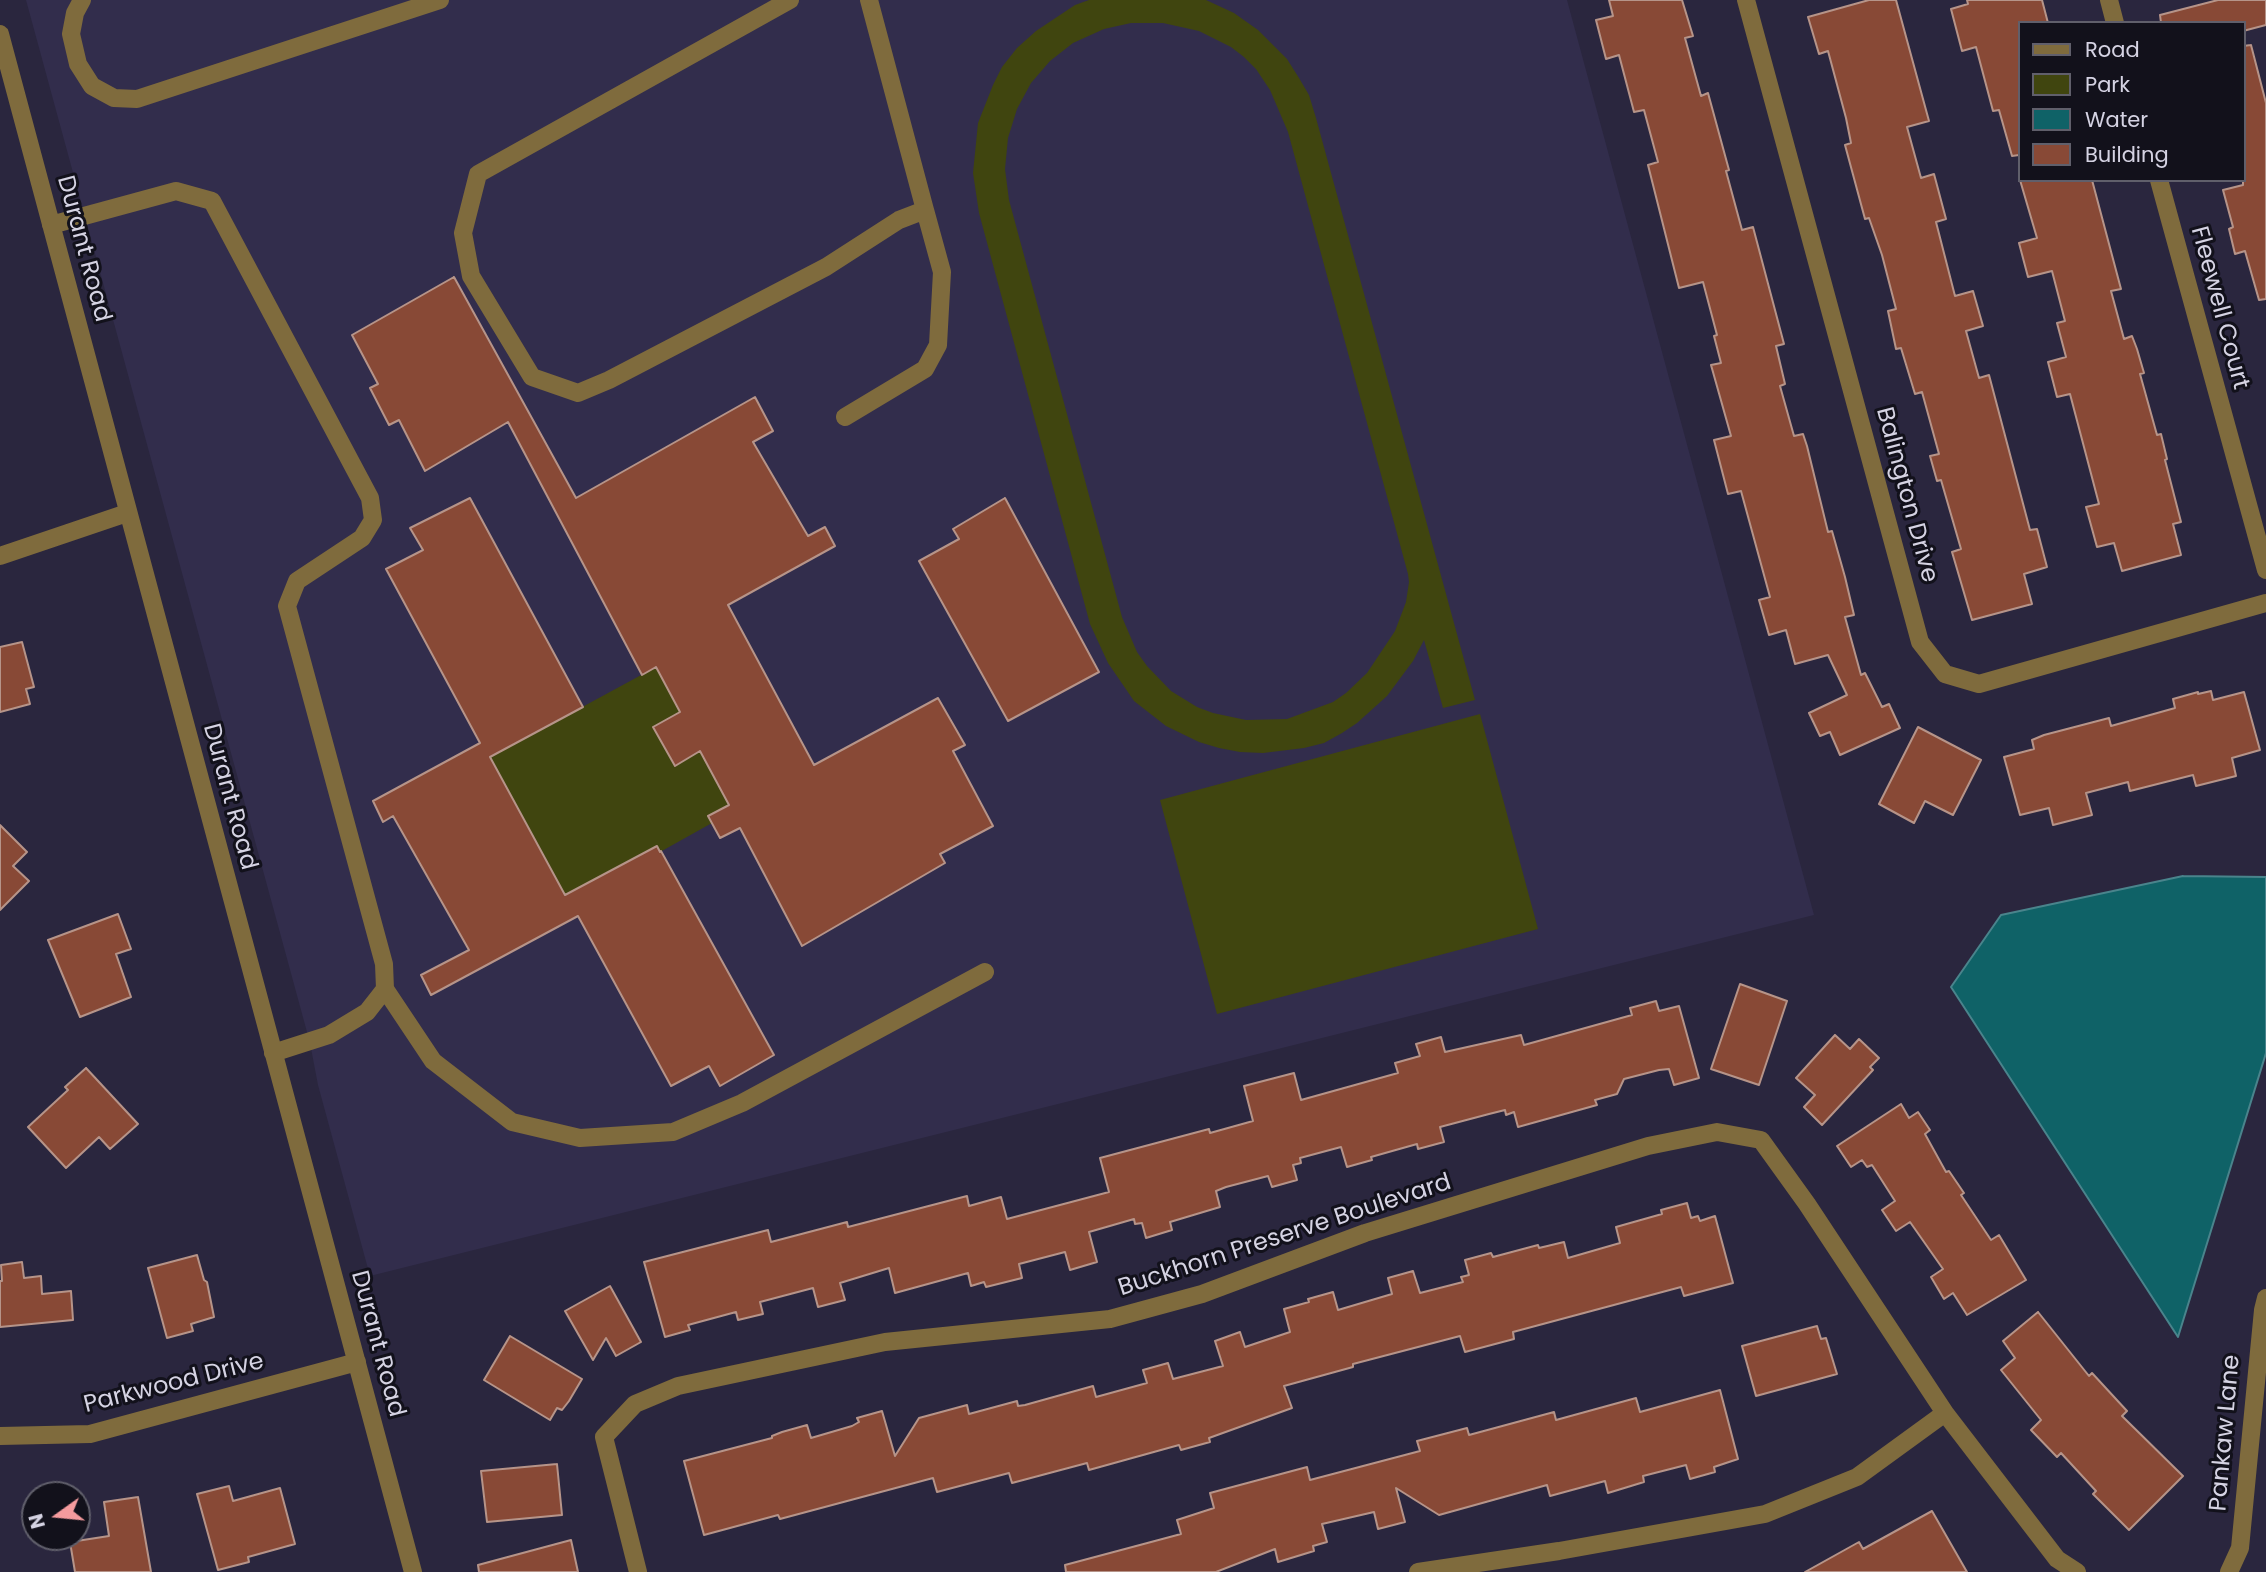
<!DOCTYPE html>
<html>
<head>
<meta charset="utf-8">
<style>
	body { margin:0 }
	#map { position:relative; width:2266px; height:1572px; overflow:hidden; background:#2a263e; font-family:Poppins,sans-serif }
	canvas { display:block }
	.legend { position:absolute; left:2018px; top:21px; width:228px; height:161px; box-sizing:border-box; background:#12111b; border:2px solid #605f6b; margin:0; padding:9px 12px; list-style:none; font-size:21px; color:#d5d3e3 }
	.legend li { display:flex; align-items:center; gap:14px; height:35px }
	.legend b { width:35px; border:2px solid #605f6b }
	.north { position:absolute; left:21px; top:1481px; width:70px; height:70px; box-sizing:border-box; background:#12111b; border:2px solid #605f6b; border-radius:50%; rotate:255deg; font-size:19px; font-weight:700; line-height:28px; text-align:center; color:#d5d3e3 }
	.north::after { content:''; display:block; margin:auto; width:24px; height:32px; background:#f59b9e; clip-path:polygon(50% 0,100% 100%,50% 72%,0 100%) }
</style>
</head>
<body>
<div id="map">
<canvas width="2266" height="1572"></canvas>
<ul class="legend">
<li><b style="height:9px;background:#7f6b3d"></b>Road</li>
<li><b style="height:19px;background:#40450f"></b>Park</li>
<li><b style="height:19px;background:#0f6267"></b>Water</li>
<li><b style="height:19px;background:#884936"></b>Building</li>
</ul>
<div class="north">N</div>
</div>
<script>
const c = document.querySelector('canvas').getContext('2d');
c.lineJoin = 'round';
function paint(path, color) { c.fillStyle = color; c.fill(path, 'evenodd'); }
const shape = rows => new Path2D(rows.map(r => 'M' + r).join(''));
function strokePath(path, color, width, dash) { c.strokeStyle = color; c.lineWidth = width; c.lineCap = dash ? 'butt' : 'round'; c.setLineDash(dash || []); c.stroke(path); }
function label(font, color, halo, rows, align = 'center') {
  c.font = font + ' Poppins,sans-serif'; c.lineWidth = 6; c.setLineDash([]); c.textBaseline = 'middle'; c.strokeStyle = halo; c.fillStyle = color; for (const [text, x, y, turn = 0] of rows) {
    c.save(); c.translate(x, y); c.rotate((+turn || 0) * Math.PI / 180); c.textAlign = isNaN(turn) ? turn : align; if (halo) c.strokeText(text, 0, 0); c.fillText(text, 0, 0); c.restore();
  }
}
paint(shape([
	[26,0,1567,0,1814,915,370,1276,318,1085,310,1043]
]), '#322d4c');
paint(shape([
	[1089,0,1206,0,1234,13,1258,30,1287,59,1299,78,1309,95,1316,118,1475,700,1443,708,1424,640,1413,661,1387,696,1357,723,1342,733,1324,743,1304,748,1263,753,1240,752,1219,748,1199,742,1166,726,1134,701,1108,663,1090,624,979,213,973,173,978,123,993,85,1002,67,1017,48,1036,31,1075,5],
	[1131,23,1163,23,1199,31,1231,47,1244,57,1256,69,1270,90,1288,132,1408,574,1409,582,1406,602,1395,631,1367,673,1346,693,1333,702,1287,719,1246,720,1213,713,1197,707,1171,691,1147,666,1137,652,1122,617,1009,200,1005,169,1008,138,1017,109,1031,83,1050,61,1073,43,1104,29],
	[656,667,680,712,654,727,674,765,700,751,729,805,712,823,660,852,656,846,565,895,490,757],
	[1480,714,1538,929,1217,1014,1160,800]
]), '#40450f');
const water = shape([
	[2183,876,2266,877,2266,1053,2178,1337,1951,987,2001,915,2183,876]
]);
paint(water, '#0f6267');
strokePath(water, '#4a848c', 2);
const building = shape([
	[1609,0,1682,0,1693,36,1685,38,1701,96,1708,93,1729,170,1726,171,1742,230,1753,227,1784,344,1776,346,1785,384,1780,386,1794,436,1803,434,1807,446,1828,532,1832,531,1845,577,1854,615,1845,617,1861,675,1865,673,1882,707,1889,704,1900,728,1840,755,1830,732,1820,736,1809,713,1847,695,1828,655,1795,664,1786,630,1769,635,1759,600,1770,597,1741,491,1728,494,1714,440,1731,436,1711,365,1721,363,1714,336,1717,335,1703,282,1679,288,1648,165,1658,162,1644,110,1634,112,1619,55,1606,59,1596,20,1613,16,1609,0],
	[1869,0,1896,0,1929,121,1907,127,1921,178,1934,174,1946,219,1936,222,1955,296,1973,291,1983,326,1966,331,1979,378,1989,375,2030,530,2037,529,2047,567,2024,574,2032,604,1972,620,1952,552,1961,549,1941,480,1937,481,1930,456,1939,454,1922,392,1915,394,1901,348,1896,349,1888,311,1896,309,1882,255,1869,218,1865,219,1845,145,1851,143,1846,118,1828,51,1819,54,1808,17,1869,0],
	[1967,0,2042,0,2048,23,2019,23,2019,155,2012,156,1999,110,1993,111,1976,47,1962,51,1951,9,1968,4,1967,0],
	[2218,0,2266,0,2266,25,2243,31,2243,23,2161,23,2160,15,2218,0],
	[2251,45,2266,103,2266,299,2259,300,2245,251,2235,254,2229,229,2233,227,2223,190,2243,185,2243,46,2251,45],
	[2020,180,2092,180,2121,289,2111,291,2124,339,2132,336,2137,349,2144,373,2140,374,2157,435,2161,434,2167,459,2165,460,2181,522,2173,524,2181,555,2122,571,2114,543,2097,547,2086,507,2099,504,2070,394,2057,397,2048,362,2066,357,2057,323,2065,321,2052,271,2028,277,2019,243,2037,238,2020,180],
	[454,277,576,498,755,397,773,431,753,442,808,536,825,527,835,546,728,605,814,765,938,698,965,745,953,751,993,826,940,854,945,863,802,946,740,828,720,838,708,816,729,805,700,751,675,766,653,727,680,712,656,667,642,675,508,422,425,471,399,420,389,425,370,388,378,384,352,335,454,277],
	[470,498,583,707,490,757,565,895,657,846,660,852,661,851,774,1055,720,1086,709,1066,671,1086,578,916,431,995,421,975,469,950,393,816,383,822,373,801,480,743,386,569,423,550,410,528,470,498],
	[1005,498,1099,672,1008,721,919,561,959,539,953,529,1005,498],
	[22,642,34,687,26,689,30,704,0,712,0,647,22,642],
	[2211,691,2213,700,2244,692,2260,750,2232,758,2236,776,2196,786,2193,775,2130,791,2128,782,2086,793,2092,815,2053,825,2049,808,2020,815,2004,757,2034,749,2032,740,2044,735,2109,718,2111,726,2175,708,2173,699,2198,692,2198,694,2211,691],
	[1918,727,1981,760,1953,815,1925,801,1914,823,1879,804,1918,727],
	[0,825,27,852,13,866,29,881,0,910,0,825],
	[118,914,131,949,116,954,131,997,80,1017,48,940,118,914],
	[1740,984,1787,1001,1759,1085,1711,1069,1740,984],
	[1656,1001,1659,1011,1679,1006,1699,1078,1674,1085,1669,1069,1659,1070,1624,1079,1617,1094,1595,1100,1597,1105,1518,1127,1514,1112,1506,1115,1505,1110,1489,1114,1440,1127,1444,1142,1418,1149,1417,1144,1371,1157,1372,1160,1347,1167,1341,1147,1300,1158,1301,1163,1293,1165,1297,1180,1272,1187,1268,1176,1226,1187,1216,1191,1220,1207,1170,1222,1172,1230,1146,1238,1142,1223,1135,1224,1134,1219,1089,1232,1097,1262,1070,1270,1065,1252,1019,1264,1022,1278,986,1287,984,1282,971,1286,968,1273,895,1293,889,1268,840,1283,845,1300,818,1307,813,1288,760,1302,763,1314,738,1320,736,1312,688,1325,690,1330,665,1337,644,1262,768,1230,771,1242,847,1222,848,1227,967,1196,969,1206,1001,1197,1007,1219,1109,1192,1100,1158,1209,1129,1210,1133,1253,1121,1244,1086,1294,1073,1301,1100,1398,1073,1395,1063,1420,1056,1416,1044,1441,1037,1445,1052,1521,1035,1524,1045,1632,1015,1630,1008,1656,1001],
	[1835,1035,1850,1049,1859,1039,1879,1058,1870,1067,1873,1070,1822,1125,1804,1107,1815,1095,1796,1078,1835,1035],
	[86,1068,138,1124,110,1149,99,1137,66,1168,28,1127,68,1090,65,1087,86,1068],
	[1901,1104,1909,1118,1918,1112,1930,1130,1925,1134,1946,1172,1949,1171,1964,1193,1961,1195,1991,1240,1999,1235,2026,1280,1967,1315,1953,1293,1944,1299,1931,1277,1943,1269,1910,1222,1896,1231,1882,1210,1895,1201,1872,1165,1867,1167,1862,1160,1851,1167,1837,1146,1901,1104],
	[1687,1203,1691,1218,1698,1216,1700,1221,1715,1216,1733,1283,1684,1296,1681,1287,1513,1332,1514,1339,1465,1352,1460,1336,1353,1364,1353,1367,1284,1386,1292,1408,1209,1438,1210,1442,1181,1450,1179,1445,1089,1470,1087,1463,1012,1483,1009,1473,937,1492,933,1478,780,1519,778,1515,704,1535,684,1461,772,1438,772,1436,782,1432,807,1425,811,1438,852,1426,859,1422,857,1418,882,1411,895,1456,919,1418,967,1405,969,1414,1017,1401,1018,1406,1025,1405,1093,1386,1096,1397,1147,1383,1143,1370,1168,1363,1173,1379,1223,1366,1215,1341,1240,1332,1245,1347,1290,1332,1284,1309,1309,1302,1308,1299,1333,1292,1338,1310,1392,1294,1388,1278,1413,1271,1420,1293,1463,1282,1461,1277,1469,1275,1465,1260,1491,1253,1493,1257,1538,1245,1539,1248,1564,1242,1568,1258,1620,1243,1616,1227,1662,1214,1661,1210,1687,1203],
	[197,1255,204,1280,207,1282,214,1317,191,1324,193,1331,167,1338,148,1268,197,1255],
	[22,1262,24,1278,41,1276,42,1294,71,1291,73,1320,0,1327,0,1281,2,1281,1,1265,22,1262],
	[610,1286,641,1342,616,1356,606,1338,593,1360,565,1311,610,1286],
	[2038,1312,2089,1376,2092,1373,2127,1411,2122,1416,2183,1476,2129,1530,2093,1494,2096,1491,2061,1453,2057,1457,2031,1430,2041,1420,2001,1370,2015,1358,2003,1341,2038,1312],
	[1817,1326,1821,1339,1826,1338,1837,1374,1756,1396,1742,1346,1817,1326],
	[510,1336,582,1379,569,1401,562,1410,557,1408,550,1420,484,1380,510,1336],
	[1720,1390,1738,1459,1714,1467,1715,1472,1690,1479,1686,1465,1643,1476,1644,1482,1608,1493,1605,1481,1550,1496,1547,1485,1439,1515,1396,1488,1405,1522,1378,1529,1374,1512,1322,1524,1327,1542,1313,1546,1314,1551,1278,1562,1275,1549,1216,1572,1066,1572,1065,1565,1181,1534,1177,1520,1214,1508,1210,1493,1307,1467,1310,1480,1420,1451,1417,1441,1467,1428,1469,1435,1554,1412,1556,1420,1636,1398,1640,1412,1720,1390],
	[557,1464,562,1515,487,1522,481,1471,557,1464],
	[229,1486,233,1501,280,1488,295,1544,248,1557,249,1562,218,1570,197,1494,229,1486],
	[138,1497,151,1572,75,1572,70,1542,109,1536,104,1502,138,1497],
	[1932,1511,1967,1572,1805,1572,1859,1542,1863,1549,1932,1511],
	[571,1540,578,1572,479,1572,478,1565,571,1540]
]);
paint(building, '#884936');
strokePath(building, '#b69489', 2);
strokePath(shape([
	[82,0,75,13,71,34,78,64,92,86,114,98,137,99,440,0],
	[790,0,478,174,463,233,471,276,532,377,578,393,609,380,826,267,899,220,925,210,869,0],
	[1746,0,1920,642,1945,674,1979,684,2266,603],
	[2109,0,2115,23],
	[0,34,413,1572],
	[2159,180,2266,570],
	[51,225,176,191,212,201,370,498,373,520,362,538,297,581,287,606,384,964,385,989,367,1012,329,1035,273,1053],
	[845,417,925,369,938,345,942,272,925,210],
	[0,556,127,513],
	[385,989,433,1061,512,1122,580,1138,673,1132,742,1103,985,972],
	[0,1436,90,1434,357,1362],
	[638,1572,604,1437,635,1404,678,1386,885,1342,1110,1319,1202,1294,1365,1233,1648,1146,1717,1132,1761,1140,1807,1204,1945,1413,2057,1559,2077,1572],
	[1418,1572,1559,1551,1765,1514,1857,1477,1945,1413],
	[2229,1572,2240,1548,2263,1310,2266,1298]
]), '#7f6b3d', 18);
label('24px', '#d5d3e3', '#12111b', [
	["Durant Road",83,249,75],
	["Fleewell Court",2219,308,75],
	["Balington Drive",1906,495,75],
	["Durant Road",229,797,75],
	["Buckhorn Preserve Boulevard",1285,1236,-18],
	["Durant Road",377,1344,75],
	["Parkwood Drive",174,1384,-14],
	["Pankaw Lane",2226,1433,-85]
]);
</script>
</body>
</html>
